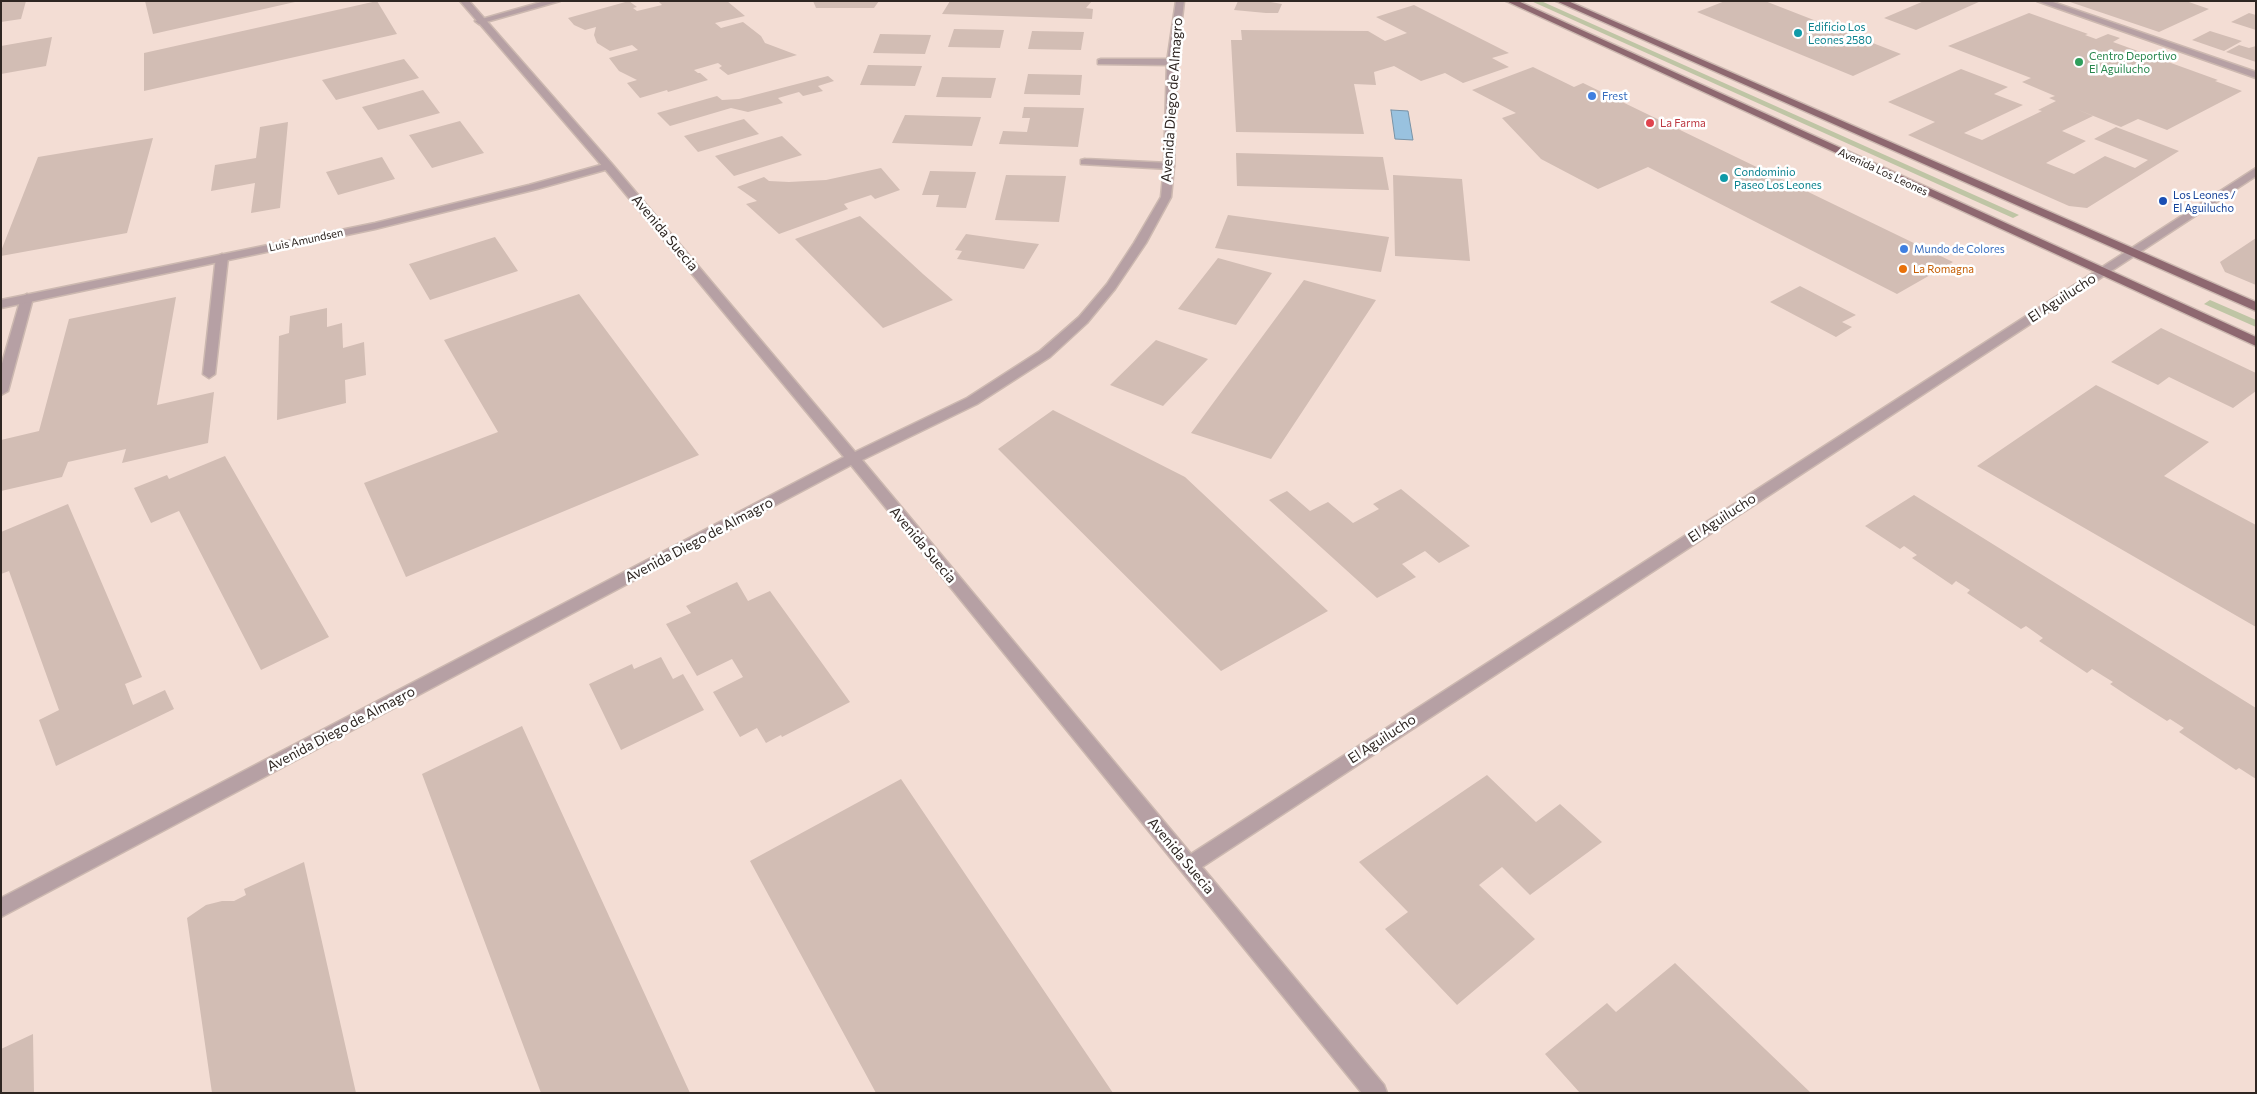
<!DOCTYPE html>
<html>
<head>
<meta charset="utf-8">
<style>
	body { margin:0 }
	#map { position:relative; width:2257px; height:1094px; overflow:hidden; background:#f3ddd4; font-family:Commissioner,sans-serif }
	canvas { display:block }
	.frame { position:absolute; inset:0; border:2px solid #2e2622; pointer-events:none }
</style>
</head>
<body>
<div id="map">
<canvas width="2257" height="1094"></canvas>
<div class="frame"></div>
</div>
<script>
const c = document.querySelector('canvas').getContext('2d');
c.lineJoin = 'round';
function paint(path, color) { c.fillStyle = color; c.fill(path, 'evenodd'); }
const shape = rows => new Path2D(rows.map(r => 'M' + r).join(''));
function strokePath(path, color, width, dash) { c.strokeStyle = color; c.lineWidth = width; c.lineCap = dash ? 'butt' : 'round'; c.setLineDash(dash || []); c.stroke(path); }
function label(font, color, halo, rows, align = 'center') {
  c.font = font + ' Commissioner,sans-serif'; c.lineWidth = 5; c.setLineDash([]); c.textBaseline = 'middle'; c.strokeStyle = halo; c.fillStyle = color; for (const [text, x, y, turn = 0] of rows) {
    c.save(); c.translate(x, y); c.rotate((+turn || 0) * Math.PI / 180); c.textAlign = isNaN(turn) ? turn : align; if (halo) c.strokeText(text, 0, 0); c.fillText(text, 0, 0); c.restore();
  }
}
paint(shape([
	[1531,1,1541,1,2019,215,2013,218],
	[2210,300,2256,320,2256,327,2204,304]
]), '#bfc5a5');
const water = shape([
	[1391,110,1408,111,1413,140,1395,139,1391,110]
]);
paint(water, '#99c2df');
strokePath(water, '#7993a6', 1);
paint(shape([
	[1,1,26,1,21,19,1,22],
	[145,1,295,1,295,2,153,34],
	[377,1,397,34,144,91,144,53],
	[629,1,637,7,633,8,637,11,662,5,658,1,727,1,745,16,715,23,721,28,743,22,761,36,765,43,797,55,728,75,719,68,722,66,718,63,694,70,698,73,700,73,708,80,668,92,667,90,640,98,627,83,637,80,619,71,609,58,638,50,632,45,610,51,597,43,594,35,596,27,585,30,574,25,568,18],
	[813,1,879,1,874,8,816,8],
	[950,1,1092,1,1086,8,1093,9,1092,19,942,14],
	[1238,1,1265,1,1282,4,1278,13,1266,13,1234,10],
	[1725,1,1765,1,1901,54,1853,76,1697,12],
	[1924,1,1981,1,1916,30,1884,18],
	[2067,1,2186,1,2209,9,2159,32],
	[1414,5,1509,53,1492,58,1509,67,1463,83,1445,73,1421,81,1394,66,1374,72,1376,85,1354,84,1364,134,1236,132,1231,40,1242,40,1241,30,1368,31,1385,41,1407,33,1376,17],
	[2029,13,2088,34,2085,35,2096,39,2108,34,2120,38,2113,42,2218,80,2215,81,2242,91,2167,130,2138,119,2121,127,2076,109,2093,116,2062,131,2086,141,2046,163,2074,174,2105,156,2135,168,2148,160,2094,139,2116,127,2179,151,2087,208,2069,206,1908,135,1935,122,1888,102,1961,69,2008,87,1994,94,2023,105,1964,133,1982,140,2042,111,2038,110,2056,101,2049,98,2055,96,2022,82,2031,78,1948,46],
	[2249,13,2256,15,2256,30,2231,22],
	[954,29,1004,30,1000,48,948,47],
	[1032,31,1084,32,1081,50,1028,49],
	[2210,31,2242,41,2224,51,2192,40],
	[880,34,931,35,925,54,873,53],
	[52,37,46,66,1,74,1,46],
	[2239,45,2249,48,2256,46,2256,62,2226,52],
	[404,59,419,78,336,100,322,80],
	[868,65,922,66,915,86,860,85],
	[1533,67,1574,87,1583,83,1953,262,1897,294,1648,167,1598,189,1541,159,1502,118,1516,113,1472,90],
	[1028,74,1082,75,1080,95,1024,94],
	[828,76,834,81,818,86,823,91,803,96,799,92,778,98,783,103,748,112,731,108,670,126,657,113,717,96,722,100,739,99],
	[942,77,996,78,991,98,936,97],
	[423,90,440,113,378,130,362,107],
	[1024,107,1084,108,1078,147,999,144,1003,131,1027,132,1030,118,1022,118],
	[905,115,941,116,981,117,972,146,892,143],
	[744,119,759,134,698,152,684,136],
	[460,121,484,153,432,168,409,135],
	[288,122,280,208,251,213,255,183,211,191,215,165,256,158,260,127],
	[782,136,802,155,734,176,715,156],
	[153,138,127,233,1,256,1,251,38,157],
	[1236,153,1383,157,1389,190,1237,186],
	[382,157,395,179,338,195,326,172],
	[881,168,900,190,875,199,871,195,844,204,848,209,779,234,746,204,757,201,737,187,764,177,769,181,789,182,826,180],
	[930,171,976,172,966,208,936,207,939,195,922,195],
	[1006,175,1066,176,1059,222,995,220],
	[1393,175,1462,179,1470,261,1395,256],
	[1228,215,1389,237,1381,272,1215,248],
	[860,216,923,274,953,300,883,328,795,239],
	[966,234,1008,240,1039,244,1024,269,957,259,962,251,955,250],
	[495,237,518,271,430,300,409,264],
	[2256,238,2256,285,2225,272,2220,262],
	[1218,258,1272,273,1236,325,1178,309],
	[1304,280,1376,300,1271,459,1191,433],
	[1800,286,1856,315,1842,322,1852,327,1836,337,1770,302],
	[579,294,699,455,406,577,364,483,498,432,444,340],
	[176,297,157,405,214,392,208,443,122,463,126,449,68,462,62,477,1,491,1,440,39,431,69,319],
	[327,308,327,327,342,323,343,348,364,342,366,375,345,380,346,403,277,420,279,336,289,333,290,316],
	[2161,328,2256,373,2256,391,2233,408,2169,377,2158,385,2111,362],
	[1156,340,1208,359,1163,406,1110,385],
	[2096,385,2209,442,2164,476,2256,525,2256,627,1977,466],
	[1053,410,1185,477,1328,611,1221,671,998,449],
	[225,456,329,637,261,670,179,511,151,523,134,488,167,475,169,479],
	[1401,489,1470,546,1439,563,1425,551,1413,558,1402,564,1416,577,1377,598,1269,500,1287,491,1310,511,1328,502,1353,523,1379,509,1373,504],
	[1914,495,2256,708,2256,779,2239,768,2236,770,2179,732,2184,728,2170,719,2167,721,2131,698,2110,684,2113,682,2092,669,2087,673,2039,641,2043,638,2026,626,2021,629,1967,593,1970,590,1956,581,1952,585,1912,558,1917,555,1904,546,1900,549,1865,526],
	[68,504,142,677,125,684,133,705,165,690,174,709,56,766,39,720,59,710,9,571,1,574,1,532],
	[737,582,748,601,770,591,850,702,782,737,781,735,766,743,757,728,740,737,713,692,743,677,732,659,697,676,666,624,691,613,686,606],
	[661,657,673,679,683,674,704,710,621,750,589,684,632,664,634,669],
	[522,726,690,1093,541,1093,422,774],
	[1487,775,1536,822,1560,804,1602,842,1530,895,1502,867,1479,885,1535,939,1457,1005,1385,929,1408,912,1359,862],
	[901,779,1113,1093,876,1093,750,861],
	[304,862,356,1093,212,1093,187,918,206,905,222,901,234,901,246,895,244,889],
	[1675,963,1811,1093,1580,1093,1545,1054,1607,1003,1616,1012],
	[33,1034,34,1093,1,1093,1,1049]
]), '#d2bdb4');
const service = shape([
	[1101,59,1172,59,1177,62,1172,65,1098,64,1098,60,1101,59],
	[1085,159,1169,163,1174,166,1169,169,1081,164,1081,160,1085,159],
	[222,254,228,257,215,374,209,378,203,374,216,257,222,254],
	[27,294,33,298,8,391,1,395,1,367,21,298,27,294]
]);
const minor = shape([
	[545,1,560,1,479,24,475,21,545,1],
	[2037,1,2050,1,2256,72,2256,78,2037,1],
	[608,163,613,166,612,168,537,189,375,229,1,308,1,300,375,223,529,185,608,163]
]);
const tertiary = shape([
	[460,1,469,1,612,164,855,452,967,398,1040,351,1079,317,1107,284,1134,243,1161,197,1164,166,1167,62,1176,1,1184,1,1177,62,1174,166,1171,197,1146,243,1115,289,1087,323,1050,357,977,404,862,460,1191,854,2256,168,2256,176,1202,867,1384,1085,1387,1093,1362,1093,851,465,1,917,1,898,844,457,604,168,460,1]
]);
const primary = shape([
	[1506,1,1518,1,2256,337,2256,346,1506,1],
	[1556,1,1568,1,2256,302,2256,311,1556,1]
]);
strokePath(service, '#ccb8b0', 3);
strokePath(minor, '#ccb8b0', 3);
strokePath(tertiary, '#ccb8b0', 3);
strokePath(primary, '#ccb8b0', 3);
paint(service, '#b6a0a4');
paint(minor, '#b6a0a4');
paint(tertiary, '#b6a0a4');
paint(primary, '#8e6870');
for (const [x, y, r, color] of [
	[1798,33,5,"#0f9aa8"],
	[2079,62,5,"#2e9e5b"],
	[1592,96,5,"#3f7fe0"],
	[1650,123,5,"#e0444e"],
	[1724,178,5,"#0f9aa8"],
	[2163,201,5,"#1a4fb4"],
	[1904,249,5,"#3f7fe0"],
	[1903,269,5,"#e8710a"]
]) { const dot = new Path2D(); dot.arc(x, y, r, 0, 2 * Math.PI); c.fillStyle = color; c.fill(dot); strokePath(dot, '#fff', 2); }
label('11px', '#0d838f', '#fff', [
	["Edificio Los",1808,27],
	["Leones 2580",1808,40],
	["Condominio",1734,172],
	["Paseo Los Leones",1734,185]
], 'left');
label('11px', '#27864d', '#fff', [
	["Centro Deportivo",2089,56],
	["El Aguilucho",2089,69]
], 'left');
label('11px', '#366cbe', '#fff', [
	["Frest",1602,96],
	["Mundo de Colores",1914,249]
], 'left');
label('11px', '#be3a42', '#fff', [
	["La Farma",1660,123]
], 'left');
label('11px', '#2e2622', '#fff', [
	["Avenida Los Leones",1883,172,25],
	["Luis Amundsen",306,240,-12]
]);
label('11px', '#164399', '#fff', [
	["Los Leones /",2173,195],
	["El Aguilucho",2173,208]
], 'left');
label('11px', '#c56008', '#fff', [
	["La Romagna",1913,269]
], 'left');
label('14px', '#2e2622', '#fff', [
	["Avenida Diego de Almagro",1172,100,-86],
	["Avenida Suecia",665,233,50],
	["El Aguilucho",2062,298,-33],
	["El Aguilucho",1722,518,-33],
	["Avenida Diego de Almagro",699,540,-28],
	["Avenida Suecia",923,545,50],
	["Avenida Diego de Almagro",341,729,-28],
	["El Aguilucho",1382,739,-33],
	["Avenida Suecia",1181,856,50]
]);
</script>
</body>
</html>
